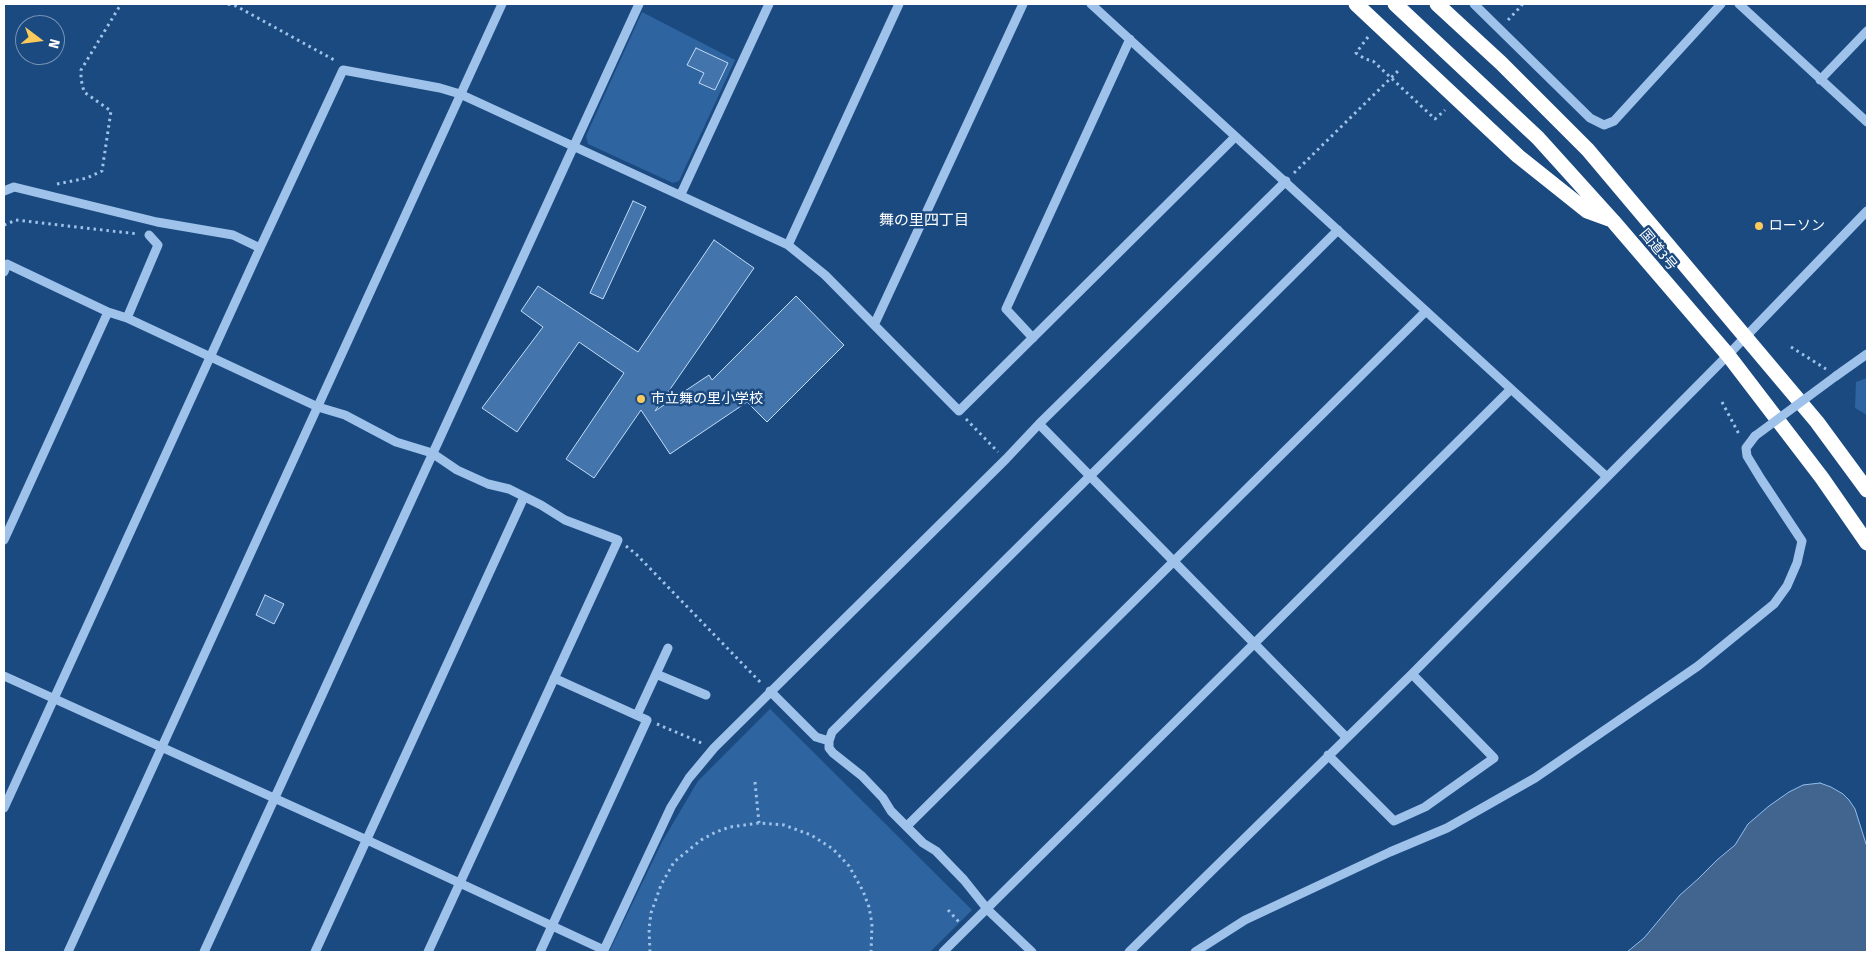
<!DOCTYPE html>
<html>
<head>
<meta charset="utf-8">
<style>
	body { margin:0 }
	#map { position:relative; width:1871px; height:956px; overflow:hidden; background:#1b4a81; font-family:"Fira Sans",sans-serif }
	canvas { display:block }
	.frame { position:absolute; inset:0; border:5px solid #fff; pointer-events:none }
	.north { position:absolute; left:15px; top:15px; width:50px; height:50px; box-sizing:border-box; background:#1b4a81; border:1px solid #7692b3; border-radius:50%; rotate:105deg; font-size:14px; font-weight:700; line-height:20px; text-align:center; color:#fff }
	.north::after { content:''; display:block; margin:auto; width:18px; height:22px; background:#fcca5b; clip-path:polygon(50% 0,100% 100%,50% 72%,0 100%) }
</style>
</head>
<body>
<div id="map">
<canvas width="1871" height="956"></canvas>
<div class="frame"></div>
<div class="north">N</div>
</div>
<script>
const c = document.querySelector('canvas').getContext('2d');
c.lineJoin = 'round';
function paint(path, color) { c.fillStyle = color; c.fill(path, 'evenodd'); }
const shape = rows => new Path2D(rows.map(r => 'M' + r).join(''));
function strokePath(path, color, width, dash) { c.strokeStyle = color; c.lineWidth = width; c.lineCap = dash ? 'butt' : 'round'; c.setLineDash(dash || []); c.stroke(path); }
function label(font, color, halo, rows, align = 'center') {
  c.font = font + ' "Fira Sans","Noto Sans JP",sans-serif'; c.lineWidth = 5; c.setLineDash([]); c.textBaseline = 'middle'; c.strokeStyle = halo; c.fillStyle = color; for (const [text, x, y, turn = 0] of rows) {
    c.save(); c.translate(x, y); c.rotate((+turn || 0) * Math.PI / 180); c.textAlign = isNaN(turn) ? turn : align; if (halo) c.strokeText(text, 0, 0); c.fillText(text, 0, 0); c.restore();
  }
}
paint(shape([
	[642,12,735,60,679,181,673,183,588,144,586,136],
	[1867,378,1867,415,1855,408,1856,382],
	[770,709,972,910,930,952,609,952,662,842,698,781]
]), '#2e64a0');
const water = shape([
	[1820,783,1831,787,1843,794,1849,800,1855,809,1867,847,1867,952,1627,952,1644,938,1680,895,1698,879,1717,860,1735,845,1748,824,1769,806,1789,792,1803,785,1820,783]
]);
paint(water, '#42658f');
strokePath(water, '#91beed', 1);
const building = shape([
	[696,48,728,63,715,90,699,83,704,73,687,65,696,48],
	[633,201,646,207,603,299,590,293,633,201],
	[714,240,754,268,655,411,709,375,712,380,796,296,844,345,767,422,747,402,670,454,641,410,594,478,566,459,624,373,579,342,517,432,482,408,543,327,521,311,538,286,638,352,714,240],
	[265,595,284,604,274,624,256,615,265,595]
]);
paint(building, '#4374ab');
strokePath(building, '#c3dcf8', 1);
strokePath(shape([
	[228,4,236,6,336,61],
	[1508,20,1522,5,1521,4],
	[1368,37,1356,53,1365,59,1373,61,1435,119,1445,110],
	[1294,173,1398,71],
	[57,184,87,178,102,171,111,111,84,92,81,79,81,70,121,4],
	[4,225,16,220,138,234],
	[1791,347,1826,369],
	[1722,402,1740,436],
	[966,419,998,452],
	[626,546,637,555,762,684],
	[657,724,704,744],
	[755,782,759,823],
	[948,910,959,922],
	[650,952,649,929,651,913,661,885,674,862,701,840,716,832,730,827,759,823,784,825,811,835,833,849,849,866,863,891,869,907,872,924,871,952]
]), '#9fc2ea', 3, [2.5, 4]);
strokePath(shape([
	[1091,4,1607,477],
	[1474,4,1590,118,1604,125,1614,121,1721,4],
	[1739,4,1867,122],
	[1820,80,1867,31],
	[4,191,14,187,157,222,233,235,260,248],
	[681,194,769,4],
	[788,245,899,4],
	[4,272,7,264,108,312,127,318,318,407,345,415,396,442,432,453,457,470,488,484,509,489,541,505,565,520,618,540,428,952],
	[127,318,158,245,149,235],
	[875,323,1023,4],
	[1033,338,1006,309,1130,39],
	[1836,376,1867,354],
	[1039,424,1346,737],
	[4,540,108,312],
	[656,674,706,695],
	[4,676,367,840,604,950],
	[770,691,816,737,829,741],
	[637,715,668,648],
	[1328,755,1394,821,1425,807,1494,758,1412,674],
	[4,808,260,248,343,70,440,88,460,94,788,245,825,275,959,411,1235,137],
	[907,826,1426,311],
	[68,952,502,4],
	[204,952,639,4],
	[315,952,524,497],
	[540,952,647,720,554,678],
	[603,952,671,807,689,778,714,748,1006,459,1039,424,1286,181],
	[943,952,1510,390],
	[1032,952,988,910,964,880,936,851,923,843,891,811,883,798,862,776,833,753,829,748,829,741,832,732,1338,230],
	[1129,952,1412,674,1728,355,1867,211],
	[1195,952,1245,920,1390,852,1447,828,1535,778,1698,666,1774,604,1787,586,1797,563,1802,541,1761,479,1747,456,1746,448,1755,436]
]), '#9fc2ea', 9);
strokePath(shape([
	[1356,4,1518,156,1587,211,1609,219],
	[1395,4,1538,138,1613,221,1728,355,1822,478,1867,543],
	[1437,4,1501,63,1588,150,1817,422,1867,490]
]), '#fff', 15);
strokePath(shape([
	[1755,436,1836,376]
]), '#9fc2ea', 9);
for (const [x, y, r, color] of [
	[1759,226,5,"#fcca5b"],
	[641,399,5,"#fcca5b"]
]) { const dot = new Path2D(); dot.arc(x, y, r, 0, 2 * Math.PI); c.fillStyle = color; c.fill(dot); strokePath(dot, '#1b4a81', 2); }
label('14px', '#fff', '#1b4a81', [
	["ローソン",1769,226],
	["市立舞の里小学校",651,399]
], 'left');
label('14px', '#fff', '#1b4a81', [
	["国道3号",1658,250,50]
]);
label('15px', '#fff', '#1b4a81', [
	["舞の里四丁目",924,221]
]);
</script>
</body>
</html>
